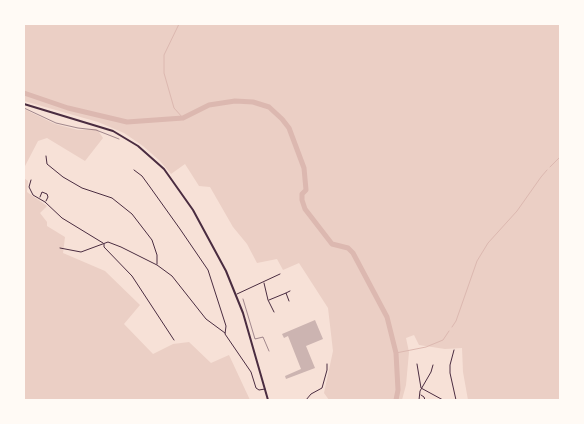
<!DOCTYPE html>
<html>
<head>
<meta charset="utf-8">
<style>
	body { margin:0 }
	#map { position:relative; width:584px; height:424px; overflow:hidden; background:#f7e1d7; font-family:"Roboto Serif",serif }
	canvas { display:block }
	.frame { position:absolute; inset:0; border:25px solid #fffaf5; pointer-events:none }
</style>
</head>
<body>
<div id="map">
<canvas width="584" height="424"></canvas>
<div class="frame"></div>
</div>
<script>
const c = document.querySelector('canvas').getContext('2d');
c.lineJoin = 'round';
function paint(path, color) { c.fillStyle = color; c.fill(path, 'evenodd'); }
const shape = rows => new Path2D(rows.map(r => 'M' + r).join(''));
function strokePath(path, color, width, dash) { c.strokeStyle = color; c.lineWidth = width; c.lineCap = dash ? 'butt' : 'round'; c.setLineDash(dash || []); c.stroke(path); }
paint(shape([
	[24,24,560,24,560,400,468,400,463,372,462,348,445,349,419,345,414,335,406,338,409,352,406,385,402,400,329,400,324,393,333,351,328,308,299,263,283,270,277,259,257,263,247,244,233,227,210,187,199,186,185,164,171,174,160,161,143,146,124,133,98,122,24,101],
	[24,109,55,124,78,130,97,129,103,138,85,161,47,138,38,141,24,168],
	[24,178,28,181,27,192,47,206,40,213,47,222,47,226,65,237,63,253,105,271,140,305,124,324,153,354,173,344,189,342,211,363,229,355,250,400,24,400]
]), '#ebcfc5');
strokePath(shape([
	[179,24,164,55,164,73,174,108,183,118],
	[550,167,560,157],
	[452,327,456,321,477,261,488,243,517,211,541,177,547,170],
	[396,353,426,347,443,340,449,331]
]), '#dcb8b0', 1);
strokePath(shape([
	[24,93,68,108,127,122,183,118,209,105,235,101,253,102,269,107,282,119,289,128,304,168,306,190,302,194,302,200,305,209,332,244,348,248,353,253,387,317,396,353,398,390,396,400]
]), '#dcb8b0', 5);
paint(shape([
	[315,320,323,339,306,346,315,368,286,379,285,376,301,369,288,336,284,338,282,334]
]), '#ccb4b1');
strokePath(shape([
	[24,108,56,123,78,128,96,130,119,139]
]), '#4a2c40', 0.5);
strokePath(shape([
	[243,299,255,339,263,337,269,351]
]), '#4a2c40', 0.5);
strokePath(shape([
	[46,156,47,164,63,177,82,188,112,198,132,214,152,240,157,255,157,264],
	[134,170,142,176,150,187,180,229,208,270,226,326,225,334,251,372,256,388,259,390,265,389],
	[31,180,29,187,33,195,45,202,62,218,103,243],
	[40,197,42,192,47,194,48,197,46,201],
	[104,244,104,247,132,276,174,340],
	[60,248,81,252,108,242,121,247,157,265,172,276,206,319,225,333],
	[264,283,268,300,274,312],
	[286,293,290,291],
	[237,294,280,274],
	[269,300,286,293,289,301],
	[454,350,450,365,450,373,456,400],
	[417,364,421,388,443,400],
	[421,395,424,397,425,400],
	[306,400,311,394,322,388,327,370,327,364],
	[419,400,420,391,431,372,433,365]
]), '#4a2c40', 1);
strokePath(shape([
	[24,104,113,131,138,146,164,169,193,210,226,271,243,313,268,400]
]), '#4a2c40', 2);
</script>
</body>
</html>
